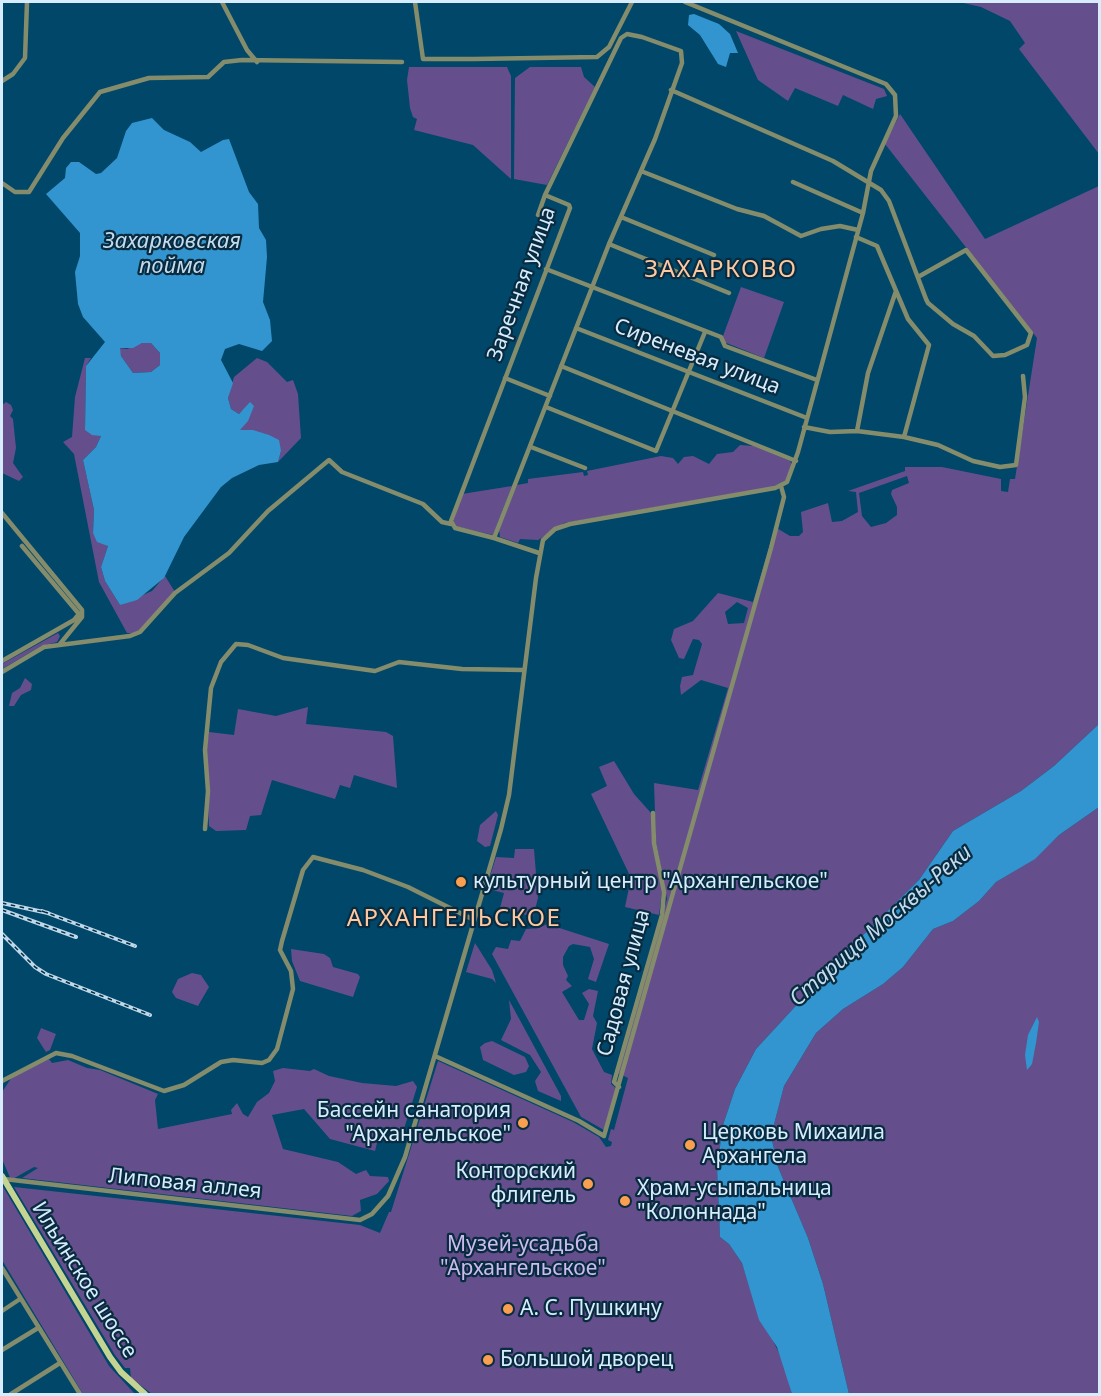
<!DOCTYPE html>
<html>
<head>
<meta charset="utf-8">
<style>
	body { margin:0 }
	#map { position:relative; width:1101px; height:1396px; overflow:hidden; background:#00476a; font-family:"Noto Sans",sans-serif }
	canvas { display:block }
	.frame { position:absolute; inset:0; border:3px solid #d7edfd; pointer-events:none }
</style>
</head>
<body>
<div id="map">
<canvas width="1101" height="1396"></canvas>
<div class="frame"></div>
</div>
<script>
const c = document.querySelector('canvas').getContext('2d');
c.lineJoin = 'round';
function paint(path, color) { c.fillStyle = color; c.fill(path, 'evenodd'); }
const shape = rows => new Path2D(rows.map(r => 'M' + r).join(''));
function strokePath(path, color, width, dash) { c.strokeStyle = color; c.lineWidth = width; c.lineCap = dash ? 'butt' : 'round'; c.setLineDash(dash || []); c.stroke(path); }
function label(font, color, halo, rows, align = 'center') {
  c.font = font + ' "Noto Sans",sans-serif'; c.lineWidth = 4.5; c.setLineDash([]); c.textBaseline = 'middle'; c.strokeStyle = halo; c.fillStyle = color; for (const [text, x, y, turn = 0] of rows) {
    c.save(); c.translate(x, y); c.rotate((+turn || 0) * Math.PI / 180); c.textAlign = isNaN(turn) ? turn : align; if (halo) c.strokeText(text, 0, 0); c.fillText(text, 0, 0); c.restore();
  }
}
paint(shape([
	[959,2,1099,2,1099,154,1019,49,1025,43,1010,21,981,7],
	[736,31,884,89,887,96,876,99,873,109,843,95,838,106,795,88,788,101,758,80],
	[409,67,507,67,511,76,511,179,473,145,414,130,417,119,413,117,410,108,407,80],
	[530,67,581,67,584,77,595,87,547,185,514,179,515,78],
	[900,114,985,239,1099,186,1099,724,1054,766,1021,791,953,831,919,880,841,957,756,1049,735,1089,723,1125,717,1168,720,1237,729,1244,742,1263,755,1304,783,1361,792,1394,152,1394,131,1378,130,1368,125,1368,115,1355,14,1187,360,1225,380,1233,389,1212,391,1212,438,1061,573,1122,599,1137,606,1147,611,1146,612,1142,608,1140,611,1129,614,1130,628,1078,618,1073,667,899,656,842,654,783,698,790,728,688,701,680,681,695,680,686,682,677,693,675,702,644,699,640,693,639,684,659,679,658,671,640,674,629,693,621,718,593,753,602,775,527,790,536,799,536,803,532,801,512,828,503,832,522,842,521,858,512,856,492,848,491,905,471,905,467,942,467,1001,479,1001,491,1008,492,1010,479,1015,479,1037,338,885,144],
	[907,476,909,483,892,490,891,494,897,507,897,515,886,523,871,527,862,516,859,493],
	[737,602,748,608,744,623,728,624,725,612],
	[741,287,784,302,764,358,724,342,723,336],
	[142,343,151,343,160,353,160,365,151,372,133,373,121,356,119,348,127,349],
	[85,358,91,358,86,366,85,430,101,436,96,447,83,460,94,510,93,533,108,546,101,567,105,581,120,605,152,591,165,576,175,592,140,630,133,633,127,633,99,582,74,454,63,442,72,437,75,397],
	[257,358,267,362,287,382,293,380,298,394,301,438,278,462,281,451,239,431,243,410,239,414,231,409,228,398,234,377],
	[6,402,11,405,13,410,10,416,13,419,16,448,13,463,23,477,19,481,2,473,2,405],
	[740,445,754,446,790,461,792,465,786,480,772,487,564,523,538,540,520,539,518,543,500,537,499,530,517,485,528,483,528,479,583,472,584,476,588,475,587,471,661,456,673,458,678,464,684,457,693,456,709,464,717,454,733,452],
	[512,486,493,535,455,526,453,522,462,494],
	[58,633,60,636,57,642,41,646,2,669,2,664],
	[25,678,32,684,31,690,21,695,14,706,9,706,12,693,20,688],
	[308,707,306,724,386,732,393,736,397,788,354,775,350,788,340,785,335,799,272,780,261,815,250,816,246,830,216,831,209,826,206,753,209,732,234,735,238,709,276,716],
	[614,761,634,794,651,813,662,891,659,915,625,907,631,878,591,794,607,786,599,767],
	[1099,807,1099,1394,849,1394,823,1284,808,1238,778,1167,771,1136,784,1086,816,1033,843,1009,883,984,903,967,933,929,953,921,979,901,996,882,1034,859,1059,835],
	[496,811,498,815,490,846,485,847,477,841,480,825],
	[515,849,534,849,538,898,533,917,500,908,504,893,488,889,487,886,496,857,514,858],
	[547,924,609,944,596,982,588,979,594,959,590,947,573,944,569,946,563,957,563,965,568,976,566,980,572,986,562,992,579,1020,584,1020,589,1004,582,993,589,989,598,991,593,1016,597,1023,592,1049,604,1072,612,1075,611,1084,616,1088,604,1130,581,1117,492,954,496,947,508,949,511,940,520,941,526,929,539,928],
	[475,943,492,970,496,983,492,979,466,972],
	[291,949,324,954,330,958,333,967,358,974,360,977,353,997,300,981,292,961],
	[192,973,201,975,209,987,198,1006,176,998,172,992,178,979],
	[509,1000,561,1096,561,1101,538,1091,535,1081,541,1072,530,1055,501,1040,511,1019],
	[41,1028,56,1034,50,1050,46,1052,37,1038],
	[492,1041,525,1057,529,1066,526,1072,514,1075,483,1060,480,1047,485,1043],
	[49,1059,52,1063,68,1060,87,1068,100,1070,158,1094,155,1100,158,1129,232,1114,231,1110,237,1103,243,1114,248,1117,257,1102,269,1093,275,1081,273,1071,283,1068,310,1071,314,1069,329,1076,362,1083,396,1086,413,1081,417,1087,403,1132,381,1127,375,1151,330,1139,304,1109,272,1115,283,1149,338,1162,356,1174,366,1170,370,1176,388,1177,389,1181,377,1194,360,1200,361,1211,352,1216,22,1178,38,1168,34,1167,11,1180,2,1159,2,1092,12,1077],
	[2,1185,109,1366,135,1394,83,1394,2,1260]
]), '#644f8c');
paint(shape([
	[694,14,719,24,730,34,738,53,730,53,726,67,718,64,700,35,688,25,689,15],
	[152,118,164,130,190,142,201,152,223,140,229,139,249,192,258,204,259,228,266,240,267,257,263,302,270,320,272,341,262,351,239,344,225,349,221,360,233,383,228,398,231,409,239,414,250,402,254,406,248,421,240,430,253,430,269,435,279,440,281,451,278,462,259,465,232,478,221,487,184,537,164,578,137,600,120,605,105,581,101,567,108,546,97,542,93,533,94,510,83,460,96,447,101,436,92,435,85,430,86,366,105,342,83,317,78,304,75,272,80,256,80,233,46,194,65,178,66,168,71,162,79,162,96,174,101,173,117,158,126,131,132,123],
	[142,343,151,343,160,353,160,365,151,372,133,373,121,356,120,348,133,348],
	[1099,724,1099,807,1059,835,1035,859,996,882,979,901,953,921,933,929,903,967,883,984,843,1009,816,1033,784,1086,771,1136,778,1167,808,1238,823,1284,849,1394,792,1394,777,1347,759,1320,742,1263,729,1244,720,1237,717,1168,723,1125,735,1089,756,1049,841,957,919,880,953,831,1021,791,1054,766],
	[1037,1017,1039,1022,1036,1043,1032,1064,1027,1070,1025,1055,1028,1035]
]), '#3295cf');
strokePath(shape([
	[222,2,247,50,257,62],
	[415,2,423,59,474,59,597,57,609,47,632,2],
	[2,81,13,74,25,58,27,2],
	[671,90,833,161,881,190,889,201,926,299,928,303,953,324,974,336,993,356,1005,355,1027,345,1031,333,966,250,918,277],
	[641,171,737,209,764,216,801,236,821,229,840,226,858,230],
	[793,182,863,213],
	[2,183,15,192,29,192,63,138,100,92,149,78,208,77,224,62,242,60,402,62],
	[538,215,545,195],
	[621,217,714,255],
	[856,237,877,246,908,319,929,345,904,437],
	[609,244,729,293],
	[546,269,721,337,725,346,817,380],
	[576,328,807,418],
	[561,366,796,461],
	[505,378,550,396],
	[546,407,656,451,705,332],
	[804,427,830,432,857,431,904,437,938,445,973,461,1000,467,1016,465,1025,397,1023,376],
	[857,431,868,373,896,291],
	[531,447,585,468],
	[2,513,82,610,82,617,60,644],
	[494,538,455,528,451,521,570,208,569,205,545,195,621,38,627,34,642,37,681,51,682,63,655,139,609,244,494,538,539,553],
	[2,661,74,620,79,614,22,546],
	[2,672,44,647,130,636,140,632,175,593,229,553,268,511,329,460,342,472,423,504,442,522,451,524],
	[205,829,208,791,205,750,211,688,221,662,236,644,248,645,283,658,375,671,399,662,462,669,524,670],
	[435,1056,579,1121,604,1136,771,548,784,497,781,486],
	[2,1081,56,1053,72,1056,164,1091,184,1085,221,1062,233,1060,262,1063,269,1060,277,1049,293,989,291,971,280,950,282,941,303,870,313,857,363,870,408,887,474,920],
	[619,1087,614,1082,662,915,664,892,654,843,653,813],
	[4,1179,360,1220,372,1214,388,1196,405,1157,501,829,509,795,536,578,543,540,555,529,570,524,775,488,787,482,798,452,863,213,871,171,896,116,895,95,886,84,685,2],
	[2,1268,80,1394],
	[2,1311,20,1299],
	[2,1350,38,1328],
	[11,1394,60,1363]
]), '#848c6b', 4.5);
strokePath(shape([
	[2,1176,110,1357,121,1372,145,1394]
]), '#c5d591', 6);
const rail = shape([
	[2,903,48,913],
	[2,910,76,937],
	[42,911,135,946],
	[2,934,35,967,46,974,150,1015]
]);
strokePath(rail, '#bcd8ea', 4);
strokePath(rail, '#092b3f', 1.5, [4.5]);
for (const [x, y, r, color] of [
	[461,882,6,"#fa9f4f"],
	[523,1123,6,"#fa9f4f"],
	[690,1145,6,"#fa9f4f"],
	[588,1184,6,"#fa9f4f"],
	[625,1201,6,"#fa9f4f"],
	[508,1309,6,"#fa9f4f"],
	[488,1360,6,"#fa9f4f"]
]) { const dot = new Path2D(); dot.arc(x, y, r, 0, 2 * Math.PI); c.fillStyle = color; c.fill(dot); strokePath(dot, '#092b3f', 2); }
label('21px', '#d7edfd', '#092b3f', [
	["Заречная улица",522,284,-70],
	["Сиреневая улица",697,357,21],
	["Садовая улица",624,983,-75],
	["Липовая аллея",185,1184,6],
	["Ильинское шоссе",84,1280,58]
]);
label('21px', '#d7edfd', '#092b3f', [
	["культурный центр \"Архангельское\"",473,882],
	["Бассейн санатория",511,1111,"right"],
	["\"Архангельское\"",511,1135,"right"],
	["Церковь Михаила",702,1133],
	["Архангела",702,1157],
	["Конторский",576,1172,"right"],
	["флигель",576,1196,"right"],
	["Храм-усыпальница",637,1189],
	["\"Колоннада\"",637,1213],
	["А. С. Пушкину",520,1309],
	["Большой дворец",500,1360]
], 'left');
label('21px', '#cbbbef', '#092b3f', [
	["Музей-усадьба",523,1245],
	["\"Архангельское\"",523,1269]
]);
label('italic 22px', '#c2dcee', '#092b3f', [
	["Захарковская",172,242],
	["пойма",172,267],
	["Старица Москвы-Реки",881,926,-41]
]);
c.letterSpacing = '1.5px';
label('24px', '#fec9a1', '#092b3f', [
	["ЗАХАРКОВО",721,270],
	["АРХАНГЕЛЬСКОЕ",454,919]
]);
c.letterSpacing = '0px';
</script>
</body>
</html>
